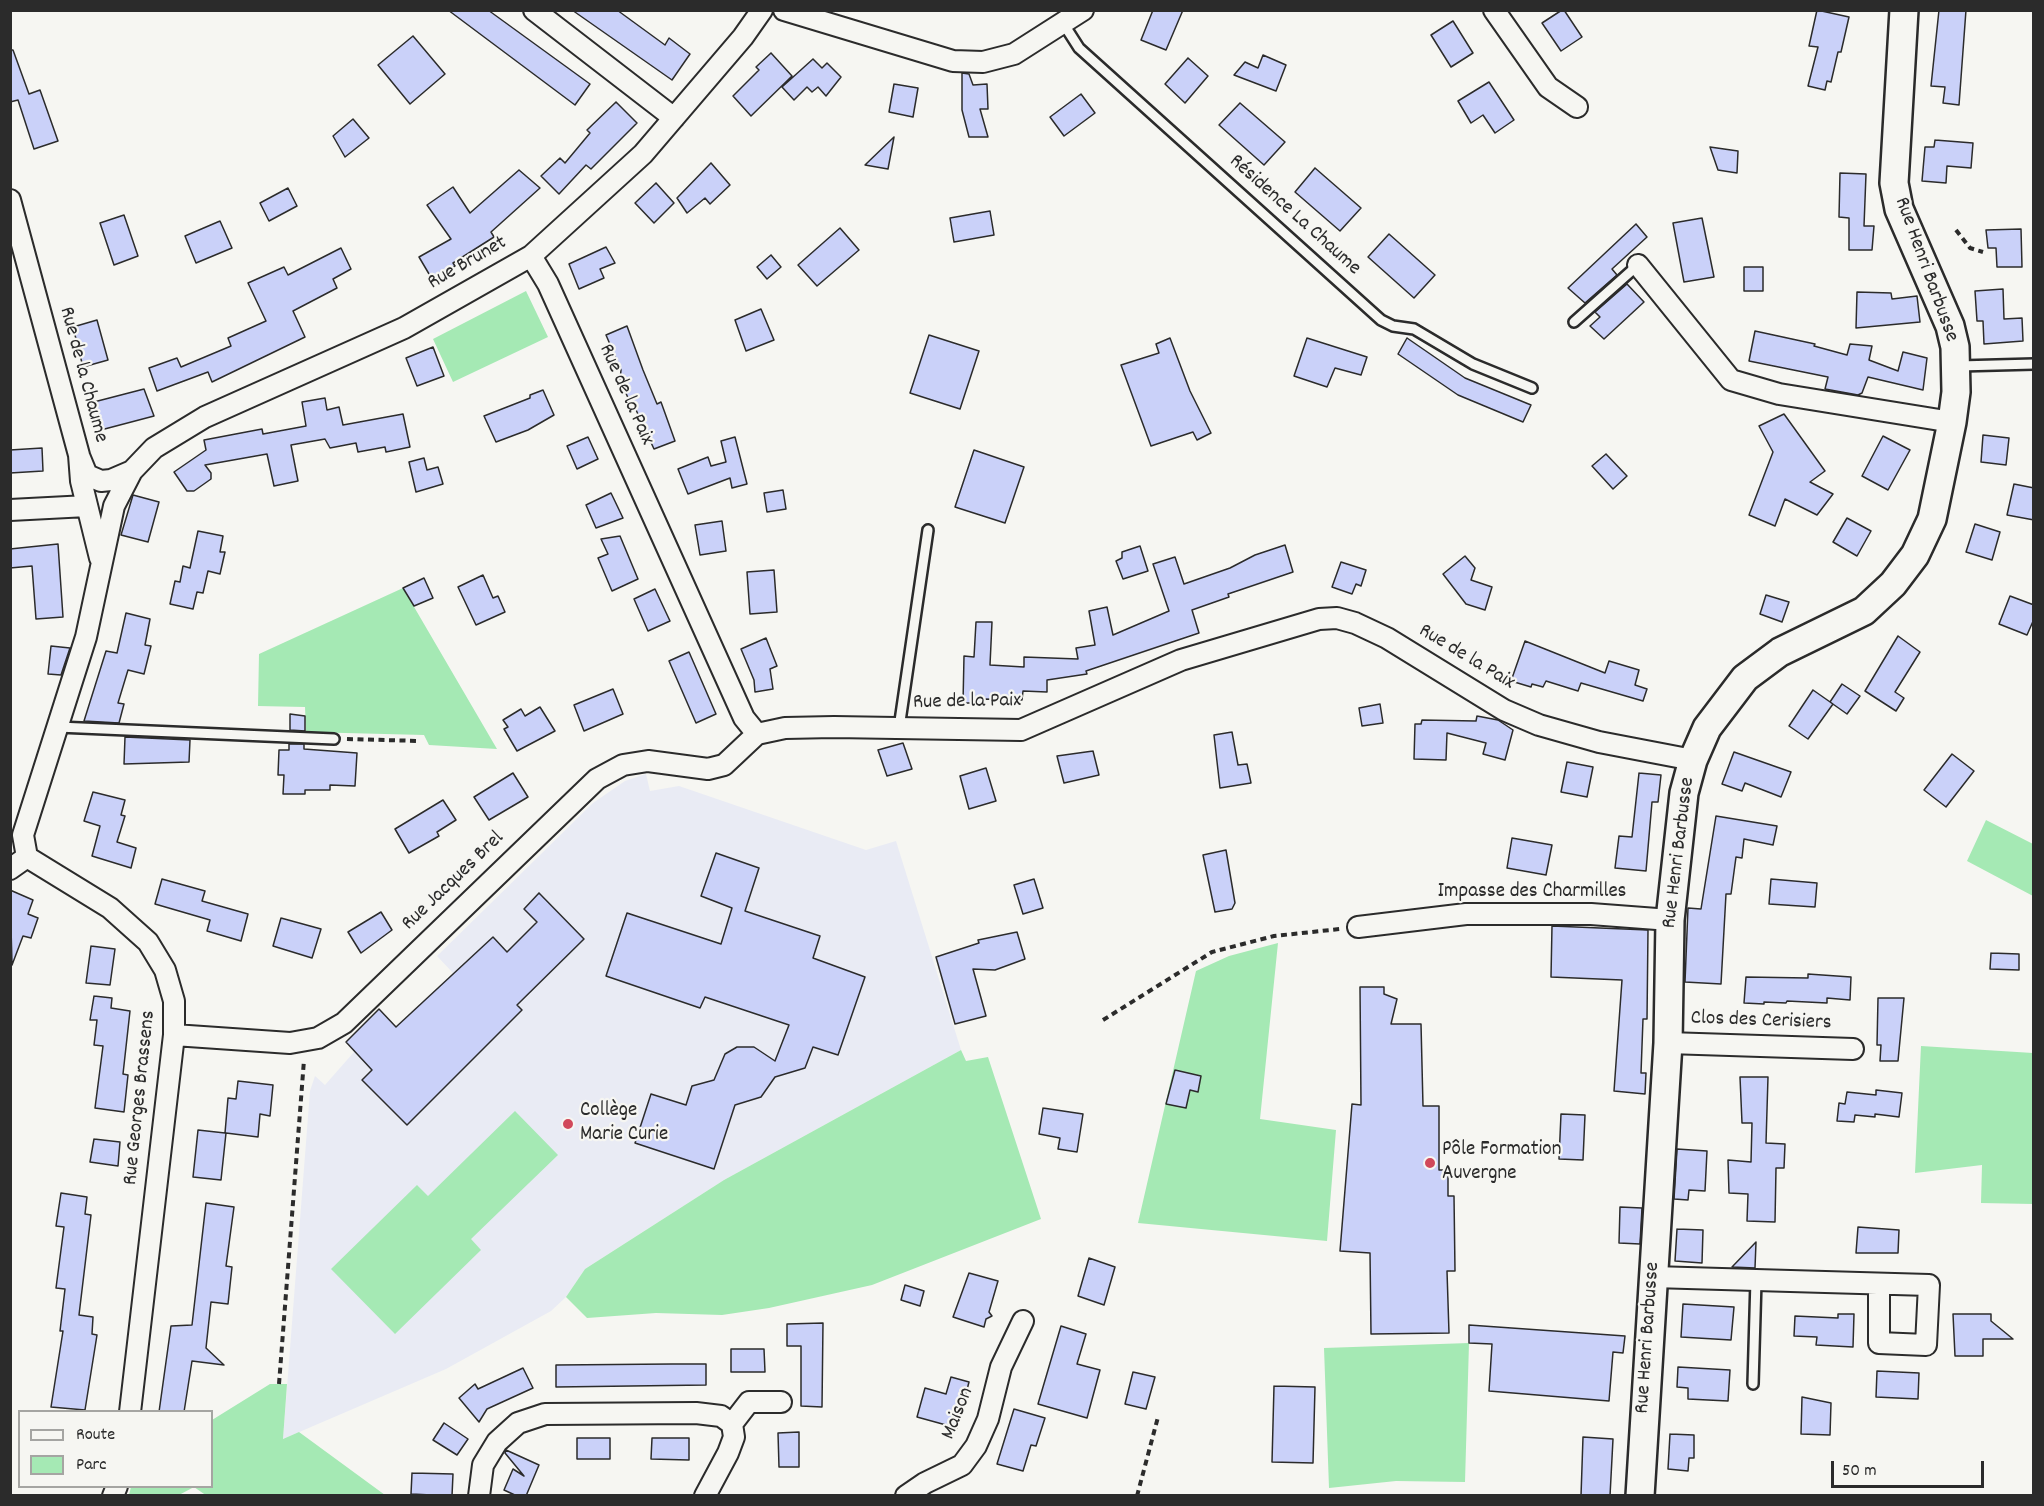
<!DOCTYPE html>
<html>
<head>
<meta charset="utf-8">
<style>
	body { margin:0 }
	#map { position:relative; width:2044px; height:1506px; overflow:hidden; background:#f6f6f2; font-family:Dekko,sans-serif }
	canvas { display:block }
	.frame { position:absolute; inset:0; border:12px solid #2b2b2b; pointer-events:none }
	.legend { position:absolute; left:18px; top:1410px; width:195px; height:78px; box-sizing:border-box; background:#f6f6f2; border:2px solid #a5a5a2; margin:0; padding:8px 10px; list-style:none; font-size:18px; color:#2b2b2b }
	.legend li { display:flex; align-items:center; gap:12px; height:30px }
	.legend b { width:30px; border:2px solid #a5a5a2 }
	.scale { position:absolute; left:1831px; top:1461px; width:153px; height:27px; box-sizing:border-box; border:3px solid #2b2b2b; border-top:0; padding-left:8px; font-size:18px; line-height:21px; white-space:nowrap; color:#2b2b2b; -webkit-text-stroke:4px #f6f6f2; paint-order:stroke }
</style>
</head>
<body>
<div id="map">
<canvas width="2044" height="1506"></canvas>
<div class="frame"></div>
<ul class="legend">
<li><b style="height:8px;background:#f6f6f2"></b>Route</li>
<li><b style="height:16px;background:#a5e9b4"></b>Parc</li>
</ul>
<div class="scale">50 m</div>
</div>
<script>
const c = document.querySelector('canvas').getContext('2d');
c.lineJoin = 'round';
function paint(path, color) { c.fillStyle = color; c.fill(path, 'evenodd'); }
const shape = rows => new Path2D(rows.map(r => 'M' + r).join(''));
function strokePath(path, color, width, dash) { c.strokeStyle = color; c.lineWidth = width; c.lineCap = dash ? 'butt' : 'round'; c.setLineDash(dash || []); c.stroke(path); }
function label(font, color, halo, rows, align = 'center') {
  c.font = font + ' Dekko,sans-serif'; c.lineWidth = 4.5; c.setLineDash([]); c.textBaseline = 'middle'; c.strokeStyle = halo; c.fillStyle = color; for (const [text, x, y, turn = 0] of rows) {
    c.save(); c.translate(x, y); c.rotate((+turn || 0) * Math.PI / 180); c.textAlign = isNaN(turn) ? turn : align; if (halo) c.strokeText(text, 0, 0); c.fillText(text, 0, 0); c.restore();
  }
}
paint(shape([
	[646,774,650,791,679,786,866,850,896,841,961,1050,724,1180,585,1269,566,1297,551,1311,446,1369,283,1439,310,1091,315,1076,325,1085,354,1052,346,1042,379,1009,397,1027,453,973,437,956,593,803,625,781]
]), '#e9ebf4');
paint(shape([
	[526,291,548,337,453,382,433,339],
	[403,588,497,749,429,745,424,735,306,732,305,707,258,706,259,654],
	[1986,820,2033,844,2033,896,1967,861],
	[1278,943,1260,1119,1336,1130,1327,1241,1138,1223,1196,971,1229,956],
	[1921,1046,2033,1053,2033,1204,1981,1203,1982,1165,1915,1173],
	[961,1050,966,1061,988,1057,1041,1219,872,1285,769,1308,722,1315,656,1313,587,1318,566,1297,585,1269,724,1180],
	[515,1111,558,1155,471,1239,481,1250,395,1334,331,1269,417,1185,428,1196],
	[1469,1343,1465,1482,1396,1481,1329,1488,1324,1348],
	[270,1384,287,1384,283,1439,299,1432,385,1495,207,1496,194,1487,179,1495,129,1495,131,1487,212,1486,212,1420]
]), '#a5e9b4');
const building = shape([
	[448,10,488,10,590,84,575,105,448,10],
	[572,10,617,10,665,45,669,38,690,54,672,80,572,10],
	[1153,10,1183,10,1166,50,1141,40,1153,10],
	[1562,10,1564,10,1582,37,1561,51,1542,23,1562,10],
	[1817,10,1849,17,1841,52,1838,52,1831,82,1827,81,1825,90,1808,86,1818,47,1809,46,1817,10],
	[1939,10,1966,10,1959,105,1943,103,1945,87,1931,86,1939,10],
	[1453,21,1473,53,1451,67,1431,35,1453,21],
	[413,36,445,74,410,104,378,65,413,36],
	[10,50,13,50,29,94,40,90,58,141,34,149,18,100,10,102,10,50],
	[771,53,792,76,751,116,733,96,759,70,756,67,771,53],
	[1263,55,1286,65,1276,91,1234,75,1245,62,1258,68,1263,55],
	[1188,58,1208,76,1185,103,1165,84,1188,58],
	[813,59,822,68,827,63,841,77,826,96,818,87,812,92,807,87,794,100,782,87,813,59],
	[962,73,969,74,973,85,987,84,988,109,980,109,988,137,969,137,962,110,962,73],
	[1489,82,1514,120,1495,133,1483,115,1471,123,1458,101,1489,82],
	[894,84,918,88,913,117,889,112,894,84],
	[1081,94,1095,113,1064,136,1050,117,1081,94],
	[616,102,637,123,591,169,586,165,559,194,541,176,560,158,565,163,590,133,587,130,616,102],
	[1240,103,1285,142,1264,165,1219,125,1240,103],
	[353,119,369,138,345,157,333,136,353,119],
	[894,137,888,169,865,165,894,137],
	[1935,140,1973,143,1971,168,1947,166,1946,183,1922,181,1925,147,1934,147,1935,140],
	[1710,147,1738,151,1737,173,1718,170,1710,147],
	[711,163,730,185,710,204,705,198,687,213,677,198,711,163],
	[1315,168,1361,208,1340,231,1295,192,1315,168],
	[519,170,540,188,491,232,494,237,453,263,455,266,432,279,419,257,451,239,427,205,453,187,470,213,519,170],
	[1840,173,1866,174,1864,226,1874,226,1872,250,1849,250,1849,218,1839,217,1840,173],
	[656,183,674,203,654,223,635,203,656,183],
	[288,188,297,206,269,221,260,203,288,188],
	[990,211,994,235,954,242,950,218,990,211],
	[124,215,138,256,114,265,100,223,124,215],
	[1702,218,1714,277,1684,282,1673,223,1702,218],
	[220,221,232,248,196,263,185,236,220,221],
	[1636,224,1647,237,1612,269,1617,275,1585,303,1568,288,1636,224],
	[840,228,859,250,817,286,798,265,840,228],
	[2021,229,2022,267,1997,267,1996,248,1988,248,1986,230,2021,229],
	[1389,234,1435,275,1414,298,1368,257,1389,234],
	[606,247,615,263,600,269,604,278,579,289,569,264,606,247],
	[341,248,351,269,333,279,337,288,293,311,305,337,212,382,208,372,157,391,149,368,177,358,181,367,231,346,228,338,266,321,248,283,284,267,288,275,341,248],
	[771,255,781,267,767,279,757,267,771,255],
	[1744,267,1763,267,1763,291,1744,291,1744,267],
	[1627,284,1644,302,1604,339,1590,326,1600,317,1595,312,1627,284],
	[2003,289,2004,319,2022,318,2023,341,1984,344,1983,321,1977,321,1975,291,2003,289],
	[1857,292,1891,293,1892,299,1917,296,1920,322,1856,328,1857,292],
	[761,309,774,340,746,351,735,320,761,309],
	[97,320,108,360,83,367,73,327,97,320],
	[627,326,643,370,657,404,661,402,675,441,654,449,631,399,629,400,620,380,621,370,606,335,627,326],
	[1755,331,1815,344,1814,346,1847,355,1850,344,1872,346,1869,360,1898,371,1903,352,1927,358,1923,390,1868,377,1862,393,1858,395,1825,389,1828,377,1749,361,1755,331],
	[929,335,979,351,960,409,910,393,929,335],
	[1170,338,1190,391,1211,433,1197,440,1193,432,1151,446,1121,365,1159,353,1156,344,1170,338],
	[1307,338,1367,357,1361,375,1335,368,1327,387,1294,376,1307,338],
	[1407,338,1465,378,1531,405,1523,422,1458,395,1398,354,1407,338],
	[433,347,444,376,417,386,406,358,433,347],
	[144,389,154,416,97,431,90,403,144,389],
	[543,390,554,415,528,430,496,442,484,416,530,398,530,395,543,390],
	[325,398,327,410,339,407,343,425,403,414,410,447,386,452,385,447,358,452,356,443,330,448,325,439,291,445,298,481,274,486,267,454,205,465,211,473,211,479,194,491,187,491,174,472,206,450,204,440,262,429,263,434,306,426,302,402,325,398],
	[1784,414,1825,471,1810,482,1833,494,1817,515,1785,499,1775,526,1749,515,1773,452,1759,426,1784,414],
	[1983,435,2009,438,2006,465,1981,462,1983,435],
	[1883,436,1910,450,1888,490,1862,476,1883,436],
	[588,437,598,459,577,469,567,446,588,437],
	[735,437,747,484,732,488,730,478,688,494,678,469,708,457,711,466,726,462,721,441,735,437],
	[42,448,43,471,10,473,10,450,42,448],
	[974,450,1024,467,1005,523,955,507,974,450],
	[1606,454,1627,476,1613,489,1592,466,1606,454],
	[424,458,427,470,438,467,443,484,416,492,409,462,424,458],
	[2014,484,2034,488,2034,520,2007,515,2014,484],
	[783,490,786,509,767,512,764,493,783,490],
	[611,493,623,518,596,528,586,505,611,493],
	[133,495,159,502,148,542,121,535,133,495],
	[1847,518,1871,531,1857,556,1833,542,1847,518],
	[722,521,726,551,700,555,695,525,722,521],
	[1975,524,2000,532,1992,560,1966,552,1975,524],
	[198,531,223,536,220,552,225,552,220,574,208,571,203,593,197,592,193,609,170,604,175,581,180,582,183,566,190,568,198,531],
	[620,536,638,579,612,591,598,558,608,554,601,539,620,536],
	[58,544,63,617,36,619,32,566,10,568,10,549,58,544],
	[1285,545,1293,572,1228,594,1229,597,1192,610,1199,633,1086,671,1087,674,1047,680,1047,692,1023,691,1022,700,983,699,983,703,963,703,964,656,974,657,976,622,992,622,990,665,1024,667,1024,657,1078,659,1076,648,1095,645,1089,611,1107,607,1113,635,1169,611,1153,564,1175,557,1184,584,1230,568,1255,555,1285,545],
	[1140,546,1148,571,1123,579,1116,561,1122,558,1122,552,1140,546],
	[1465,556,1475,568,1471,580,1492,587,1485,610,1466,604,1443,574,1465,556],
	[1341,562,1366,570,1361,586,1356,584,1352,594,1332,587,1341,562],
	[774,570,777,612,750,614,747,572,774,570],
	[483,575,493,598,498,596,505,612,476,625,458,587,483,575],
	[424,578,433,598,414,606,403,588,424,578],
	[655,589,670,621,648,631,634,599,655,589],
	[1766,595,1789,602,1782,622,1760,614,1766,595],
	[2010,596,2034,605,2034,619,2027,635,1999,624,2010,596],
	[126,613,150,619,145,645,151,646,144,674,128,670,118,703,124,704,119,723,84,721,106,651,117,653,126,613],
	[1898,636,1920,652,1895,692,1904,698,1896,711,1865,691,1898,636],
	[766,638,777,666,770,669,773,689,755,692,754,680,741,649,766,638],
	[1525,641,1605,673,1609,661,1639,670,1635,685,1647,689,1643,701,1581,683,1578,691,1546,681,1543,687,1532,684,1531,687,1511,681,1525,641],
	[51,646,70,648,61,675,48,674,51,646],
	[689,652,716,714,696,723,669,661,689,652],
	[1842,684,1860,696,1847,714,1830,702,1842,684],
	[613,689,623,714,584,731,574,705,613,689],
	[1813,690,1833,704,1808,739,1789,726,1813,690],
	[1380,704,1383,723,1362,726,1359,708,1380,704],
	[540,707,555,731,517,751,504,729,508,727,503,720,521,709,525,716,540,707],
	[290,714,305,716,305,731,290,730,290,714],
	[1477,716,1498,720,1513,730,1505,760,1483,754,1486,743,1447,733,1446,760,1414,759,1415,724,1421,724,1422,720,1476,721,1477,716],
	[1232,732,1238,765,1247,764,1251,783,1220,788,1214,735,1232,732],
	[125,737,190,740,189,762,124,764,125,737],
	[903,743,912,769,887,776,878,750,903,743],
	[289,744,304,744,304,749,357,753,355,786,330,785,330,790,305,790,305,794,283,794,284,775,278,775,279,750,289,750,289,744],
	[1093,751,1099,775,1064,783,1057,756,1093,751],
	[1734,752,1791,772,1781,797,1745,783,1742,791,1722,784,1734,752],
	[1952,754,1974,771,1946,807,1924,790,1952,754],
	[1567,762,1593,767,1587,797,1561,792,1567,762],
	[986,768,996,801,969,809,960,776,986,768],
	[513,773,528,797,489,820,474,797,513,773],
	[1639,773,1661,775,1658,802,1652,802,1646,871,1615,868,1619,836,1632,837,1639,773],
	[93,792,125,800,121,815,125,816,117,842,136,848,131,868,92,856,100,826,84,821,93,792],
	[443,800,456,820,437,832,439,836,409,853,395,829,443,800],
	[1716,816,1777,826,1773,845,1744,839,1742,858,1736,857,1731,894,1726,894,1721,984,1685,982,1688,908,1701,909,1716,816],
	[1512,838,1552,845,1546,875,1507,868,1512,838],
	[1226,850,1235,903,1232,909,1215,912,1203,855,1226,850],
	[716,853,759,868,745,911,820,936,813,958,865,977,838,1055,813,1047,805,1068,775,1077,761,1097,735,1105,714,1169,635,1143,651,1094,686,1105,692,1086,714,1080,725,1054,737,1047,754,1047,775,1061,789,1025,705,997,700,1008,606,976,627,913,721,944,732,908,701,896,716,853],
	[162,879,205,891,202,901,248,914,241,941,207,931,210,920,155,904,162,879],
	[1034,879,1043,908,1023,914,1014,885,1034,879],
	[1771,879,1817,883,1815,907,1769,904,1771,879],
	[10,890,33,900,28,914,38,918,31,938,23,936,12,965,10,890],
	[539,893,584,939,517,1005,522,1010,407,1125,362,1080,372,1070,346,1042,379,1009,396,1027,493,937,507,952,537,922,524,909,539,893],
	[381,912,392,930,361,953,348,932,381,912],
	[281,918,321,929,312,958,273,946,281,918],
	[1552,926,1648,930,1647,1019,1643,1019,1641,1073,1646,1073,1645,1094,1614,1091,1622,980,1551,977,1552,926],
	[1017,932,1025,959,995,970,973,969,986,1016,955,1024,936,957,979,943,978,940,1017,932],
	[91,946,115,949,110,985,86,983,91,946],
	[1991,953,2019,954,2019,970,1990,969,1991,953],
	[1808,974,1851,977,1850,1000,1827,998,1827,1003,1787,1001,1786,1003,1764,1002,1764,1004,1744,1003,1746,977,1808,978,1808,974],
	[1360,987,1384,987,1384,994,1397,999,1391,1024,1421,1024,1423,1106,1439,1106,1439,1170,1448,1170,1448,1196,1454,1196,1455,1271,1447,1271,1449,1333,1371,1334,1370,1253,1340,1251,1352,1104,1361,1105,1360,987],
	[94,996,112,998,111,1008,130,1011,123,1074,128,1075,124,1112,95,1108,103,1046,94,1045,97,1020,90,1020,94,996],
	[1878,998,1904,998,1898,1061,1880,1061,1881,1045,1877,1045,1878,998],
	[1175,1070,1201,1076,1198,1092,1190,1090,1186,1108,1166,1104,1175,1070],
	[1740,1077,1768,1077,1766,1143,1785,1144,1784,1168,1776,1168,1775,1222,1747,1221,1748,1194,1729,1193,1728,1160,1751,1162,1752,1123,1742,1123,1740,1077],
	[238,1081,273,1085,270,1116,260,1114,258,1137,226,1133,221,1180,193,1177,198,1130,225,1133,228,1098,236,1099,238,1081],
	[1876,1090,1902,1093,1899,1117,1875,1114,1875,1117,1855,1115,1854,1122,1837,1121,1839,1103,1845,1104,1847,1092,1876,1095,1876,1090],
	[1043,1108,1083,1114,1077,1152,1058,1149,1060,1138,1039,1134,1043,1108],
	[1561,1114,1585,1115,1583,1160,1559,1159,1561,1114],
	[94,1139,120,1142,118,1166,90,1162,94,1139],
	[1677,1149,1707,1151,1705,1191,1689,1190,1688,1200,1674,1199,1677,1149],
	[61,1193,87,1197,85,1214,91,1215,79,1315,93,1317,92,1334,97,1335,85,1410,51,1407,63,1331,60,1331,65,1289,56,1288,64,1227,56,1226,61,1193],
	[206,1203,234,1207,226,1266,232,1267,228,1304,211,1302,206,1348,224,1365,192,1361,184,1412,159,1412,171,1326,192,1325,206,1203],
	[1620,1207,1642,1208,1640,1244,1619,1243,1620,1207],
	[1858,1227,1899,1230,1898,1253,1856,1253,1858,1227],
	[1677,1229,1703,1230,1702,1263,1675,1261,1677,1229],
	[1756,1242,1755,1268,1732,1267,1756,1242],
	[1089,1258,1115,1267,1104,1305,1078,1296,1089,1258],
	[969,1273,998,1281,989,1312,992,1316,986,1319,984,1327,953,1317,969,1273],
	[905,1285,924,1291,920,1306,901,1300,905,1285],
	[1683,1304,1734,1307,1731,1340,1681,1337,1683,1304],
	[1838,1314,1854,1314,1853,1347,1816,1345,1817,1337,1794,1336,1795,1316,1838,1318,1838,1314],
	[1953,1314,1991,1314,1991,1321,2013,1339,1983,1339,1983,1356,1955,1356,1953,1314],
	[823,1323,822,1407,801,1406,801,1346,787,1346,787,1324,823,1323],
	[1469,1325,1625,1336,1623,1353,1613,1352,1609,1401,1489,1391,1492,1344,1469,1343,1469,1325],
	[1061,1326,1086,1334,1077,1364,1100,1370,1087,1418,1038,1404,1061,1326],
	[731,1349,764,1349,765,1372,731,1372,731,1349],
	[672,1364,706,1364,706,1385,556,1387,556,1365,672,1364],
	[1678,1367,1730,1370,1728,1401,1688,1399,1688,1388,1677,1387,1678,1367],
	[523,1368,533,1388,487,1409,479,1422,459,1398,475,1384,478,1389,523,1368],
	[1877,1371,1919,1373,1918,1399,1876,1397,1877,1371],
	[1133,1372,1155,1377,1146,1409,1125,1404,1133,1372],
	[951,1377,969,1382,957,1428,917,1417,925,1388,946,1394,951,1377],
	[1274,1386,1315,1387,1313,1463,1272,1462,1274,1386],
	[1802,1397,1831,1403,1830,1435,1801,1434,1802,1397],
	[1014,1409,1045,1418,1036,1446,1031,1445,1023,1471,997,1464,1014,1409],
	[444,1423,468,1439,457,1455,433,1440,444,1423],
	[799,1432,799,1467,779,1467,778,1433,799,1432],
	[1670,1434,1694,1435,1694,1458,1689,1458,1688,1471,1668,1469,1670,1434],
	[1583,1437,1613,1439,1610,1496,1581,1496,1583,1437],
	[577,1438,610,1438,610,1459,577,1459,577,1438],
	[652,1438,689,1438,689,1460,651,1459,652,1438],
	[506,1450,539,1465,526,1496,517,1496,504,1490,513,1469,524,1476,505,1453,506,1450],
	[412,1473,453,1474,452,1496,411,1494,412,1473]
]);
paint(building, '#cad1f9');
strokePath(building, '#2b2b2b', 1.5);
const lane = shape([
	[1063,23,1079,48,1381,320,1393,326,1414,329,1473,364,1532,388],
	[1574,322,1638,265],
	[1959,366,2034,364],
	[58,727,334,739],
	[899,728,928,530],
	[1753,1384,1756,1280]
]);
const street = shape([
	[534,10,674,118],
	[784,10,953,61,983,62,1014,54,1083,10],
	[1494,10,1548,87,1577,107],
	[10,200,79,455,81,481,100,558],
	[531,256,548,284,744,718,757,734,785,728,834,727,1021,730,1181,660,1319,619,1337,618,1355,623,1387,638,1504,710,1539,725,1599,742,1693,760],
	[1638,265,1731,380,1779,394,1952,422],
	[80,458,87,475,101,481,111,480,132,471],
	[10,510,87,506],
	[27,857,23,835,86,637,114,506,132,471,154,448,205,417,404,328,531,256,643,154,743,37,762,10],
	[27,857,110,908,148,942,165,970,174,1001,174,1035,130,1412],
	[10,869,27,857],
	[1358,927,1466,914,1591,914,1670,920],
	[174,1035,290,1043,318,1038,344,1023,597,779,623,765,648,761,708,769,724,765,757,734],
	[1668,1043,1853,1049],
	[1653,1277,1756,1280,1929,1285,1926,1345,1879,1343,1879,1284],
	[732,1424,749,1402,781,1402],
	[113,1496,117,1486],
	[479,1496,483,1465,497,1442,518,1423,545,1414,696,1413,721,1416,732,1424,734,1437,728,1453,705,1496],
	[906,1496,925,1483,962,1465,976,1446,988,1419,1001,1367,1023,1321]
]);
const secondary = shape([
	[1640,1496,1668,1043,1670,920,1684,793,1693,760,1707,728,1745,678,1780,652,1864,611,1893,584,1915,555,1932,519,1952,422,1956,392,1955,347,1950,326,1899,209,1894,183,1904,10]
]);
strokePath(lane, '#2b2b2b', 14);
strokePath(street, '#2b2b2b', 24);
strokePath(secondary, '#2b2b2b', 32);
strokePath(shape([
	[1956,230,1970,248,1983,252],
	[347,739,420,741],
	[1103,1020,1212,952,1274,936,1340,929],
	[279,1384,304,1060],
	[1137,1496,1158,1417]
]), '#2b2b2b', 4, [6, 4.5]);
strokePath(lane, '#f6f6f2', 9);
strokePath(street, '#f6f6f2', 20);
strokePath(secondary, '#f6f6f2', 27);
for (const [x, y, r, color] of [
	[568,1124,6,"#d1495b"],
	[1430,1163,6,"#d1495b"]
]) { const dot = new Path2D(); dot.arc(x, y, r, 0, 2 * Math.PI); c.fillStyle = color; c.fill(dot); strokePath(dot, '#f6f6f2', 2); }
label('21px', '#2b2b2b', '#f6f6f2', [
	["Résidence La Chaume",1294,216,42],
	["Rue Brunet",468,264,-30],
	["Rue Henri Barbusse",1925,270,70],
	["Rue de la Chaume",82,375,75],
	["Rue de la Paix",625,395,66],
	["Rue de la Paix",1466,658,31],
	["Rue de la Paix",967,703,-1],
	["Rue Henri Barbusse",1680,853,-83],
	["Rue Jacques Brel",454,882,-44],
	["Impasse des Charmilles",1532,893],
	["Clos des Cerisiers",1761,1022,2],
	["Rue Georges Brassens",141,1098,-84],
	["Rue Henri Barbusse",1649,1338,-86],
	["Maison",959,1414,-68]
]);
label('21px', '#2b2b2b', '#f6f6f2', [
	["Collège",580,1112],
	["Marie Curie",580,1136],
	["Pôle Formation",1442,1151],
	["Auvergne",1442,1175]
], 'left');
</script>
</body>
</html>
